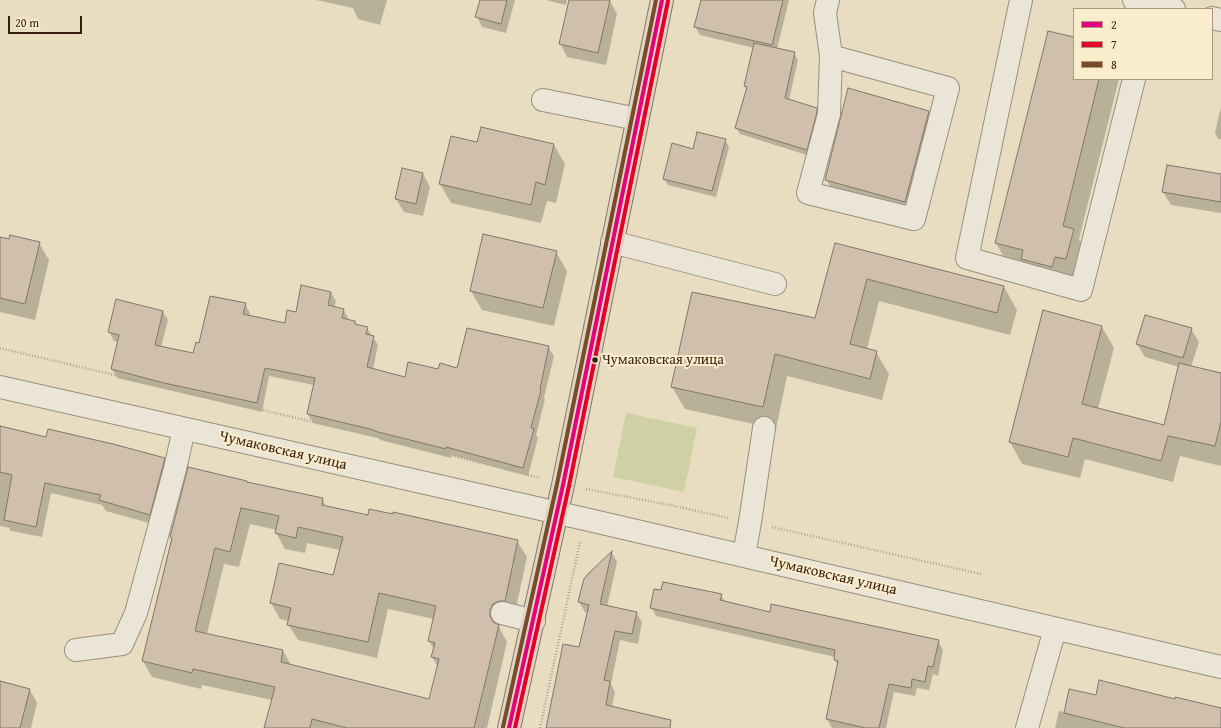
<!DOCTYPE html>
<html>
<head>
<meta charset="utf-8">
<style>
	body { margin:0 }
	#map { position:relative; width:1221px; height:728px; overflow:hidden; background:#e8ddc1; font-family:"Gentium Book Plus",serif }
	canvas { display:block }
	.legend { position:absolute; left:1073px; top:8px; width:140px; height:72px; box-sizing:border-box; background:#faedcc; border:1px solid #ac9a81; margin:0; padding:5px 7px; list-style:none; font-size:12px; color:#371d10 }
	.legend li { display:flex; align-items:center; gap:8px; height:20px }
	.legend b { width:20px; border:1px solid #ac9a81 }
	.scale { position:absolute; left:8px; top:16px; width:74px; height:18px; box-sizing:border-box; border:2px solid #371d10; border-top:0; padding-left:5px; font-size:12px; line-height:14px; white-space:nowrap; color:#371d10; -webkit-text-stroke:3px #faedcc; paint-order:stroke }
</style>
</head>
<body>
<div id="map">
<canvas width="1221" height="728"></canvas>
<ul class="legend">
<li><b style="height:5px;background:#e5007d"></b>2</li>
<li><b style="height:5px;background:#e4002b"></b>7</li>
<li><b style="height:5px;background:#7a4b2a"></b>8</li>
</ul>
<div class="scale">20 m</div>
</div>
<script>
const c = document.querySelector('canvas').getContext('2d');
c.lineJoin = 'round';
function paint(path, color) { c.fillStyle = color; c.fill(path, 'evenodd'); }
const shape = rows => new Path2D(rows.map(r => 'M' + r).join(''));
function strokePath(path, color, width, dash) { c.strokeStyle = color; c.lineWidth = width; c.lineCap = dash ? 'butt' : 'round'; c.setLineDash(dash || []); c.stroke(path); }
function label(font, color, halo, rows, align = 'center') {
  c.font = font + ' "Gentium Book Plus",serif'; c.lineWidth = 4; c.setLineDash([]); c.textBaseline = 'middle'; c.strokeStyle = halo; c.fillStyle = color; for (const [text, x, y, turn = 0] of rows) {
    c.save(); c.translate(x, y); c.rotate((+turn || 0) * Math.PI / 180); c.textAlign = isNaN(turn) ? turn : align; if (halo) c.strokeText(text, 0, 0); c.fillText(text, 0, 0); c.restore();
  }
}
paint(shape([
	[626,413,697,428,684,492,613,477]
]), '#cfd0a4');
paint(shape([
	[316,0,387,0,380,25,358,19,353,8],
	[481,0,515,0,506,33,482,27,477,17],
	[546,0,567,0,566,5],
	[570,0,610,1,617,14,606,65,567,57,560,43],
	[702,0,789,0,777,49,794,53,798,60,789,100,816,109,820,115,810,156,740,134,736,128,747,90,745,86,754,48,700,35,695,27],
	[1074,38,1074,79,1119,79,1079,239,1088,254,1080,283,1010,268,996,243],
	[1221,107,1221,139,1218,139,1215,132],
	[928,112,943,136,919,226,840,204,826,179],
	[725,140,729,147,716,197,668,185,664,179,694,150],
	[478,143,554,145,565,164,556,203,547,201,541,223,451,203,440,184],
	[423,174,430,187,423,216,404,212,396,199],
	[1221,175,1221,213,1171,205,1163,192],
	[0,238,39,243,49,260,35,320,0,312],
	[835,244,1004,287,1017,310,1010,335,879,301,867,349,876,352,889,374,882,400,787,376,776,429,685,409,672,387,816,319],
	[556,252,567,271,554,326,482,310,471,291],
	[331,293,336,301,334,307,343,309,348,318,348,320,355,321,357,326,367,328,378,345,373,370,405,378,439,370,458,369,548,347,554,356,544,398,545,399,536,435,538,438,528,476,451,455,451,458,380,440,379,438,313,423,308,414,314,385,269,376,262,412,117,378,112,369,119,342,114,341,109,332,117,301,163,312,168,320,161,347,194,354,200,344,245,304,250,313,249,316,285,324,296,313],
	[1044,312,1102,327,1114,348,1098,409,1164,426,1179,367,1145,357,1137,344,1191,329,1199,342,1191,367,1221,376,1221,466,1180,456,1173,482,1085,459,1080,478,1022,464,1010,442],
	[0,427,46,438,164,459,170,470,156,525,106,511,102,505,51,493,42,537,11,531,9,528,0,526],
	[246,482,322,499,327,508,517,541,527,557,514,617,502,620,499,627,507,642,487,728,265,728,272,700,202,685,201,689,152,677,143,661,172,540,171,537],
	[250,524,277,530,276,533,285,549,305,553,307,543,340,550,333,576,271,603,280,619,289,621,288,624,298,640,377,658,388,609,434,619,429,641,434,649,432,657,438,667,430,700,291,665,283,651,207,634,224,564,239,567],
	[612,553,617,562,607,607,636,612,642,622,638,644,620,640,611,684,615,692,612,707,653,728,547,728,579,648,588,613,585,612,579,602,589,574],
	[721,595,725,602,771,614,938,641,943,650,938,676,933,674,929,690,917,688,915,696,894,692,886,728,832,728,827,719,838,666,835,660,835,657,656,616,651,607],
	[0,682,30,690,37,703,31,728,0,728],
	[1096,696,1175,700,1221,709,1221,728,1055,728,1059,711,1065,712]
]), '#0003');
const building = shape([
	[480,0,507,0,501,24,475,17,480,0],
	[569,0,610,0,598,53,559,44,569,0],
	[701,0,783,0,772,45,694,27,701,0],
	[1048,31,1074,37,1074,79,1099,79,1063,226,1074,229,1066,259,1055,257,1052,267,1021,259,1023,250,995,243,1048,31],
	[754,43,795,52,785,98,817,108,817,112,807,150,735,128,747,87,744,86,754,43],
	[848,88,929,111,905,202,825,180,848,88],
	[481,127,554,144,545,185,536,182,531,205,439,184,451,136,477,142,481,127],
	[697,132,726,139,712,191,663,179,672,143,693,149,697,132],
	[1167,165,1221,174,1221,202,1162,192,1167,165],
	[402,168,423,173,416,204,395,199,402,168],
	[483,234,557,251,543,308,470,291,483,234],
	[10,235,40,242,25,304,0,298,0,237,9,239,10,235],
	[835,243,1004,286,997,313,867,279,850,344,877,351,870,379,775,354,763,407,671,387,692,292,815,318,835,243],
	[301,285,331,292,328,305,344,309,342,318,355,321,355,324,368,327,366,334,374,336,367,367,405,377,408,362,438,369,440,363,457,368,467,328,549,346,540,389,541,390,531,428,534,429,523,468,446,447,446,449,374,431,374,430,307,414,315,378,265,368,257,403,164,383,111,369,119,335,108,332,116,299,163,311,155,345,193,353,196,342,199,343,210,296,246,303,243,314,285,323,287,310,296,312,301,285],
	[1043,310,1102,326,1082,404,1164,425,1179,363,1221,373,1221,422,1215,446,1168,436,1161,461,1073,438,1068,457,1009,442,1043,310],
	[1145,315,1192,328,1183,358,1136,344,1145,315],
	[0,426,46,437,48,429,113,444,165,458,150,515,99,500,101,495,45,483,36,527,4,520,12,475,0,472,0,426],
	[188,467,247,481,247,482,323,498,322,505,368,515,369,509,393,514,393,512,518,540,505,601,499,601,493,604,490,610,490,616,493,622,499,625,474,728,347,728,312,719,310,728,264,728,275,687,193,669,192,673,142,661,172,538,170,537,174,522,188,467],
	[241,508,279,516,275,533,296,538,298,527,343,537,333,575,279,563,270,603,291,608,287,625,368,642,379,593,436,606,428,641,435,643,431,657,439,659,429,699,281,662,283,650,195,631,215,548,230,552,241,508],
	[612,551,600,604,637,612,632,634,615,631,604,680,610,681,606,705,671,720,670,728,546,728,563,644,579,647,589,605,578,602,582,586,584,579,588,574,612,551],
	[663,582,722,594,720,600,770,612,771,604,939,640,933,667,928,666,925,682,912,679,911,688,889,684,879,728,866,728,826,719,838,661,834,660,835,650,650,608,654,589,661,590,663,582],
	[1099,680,1175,699,1175,697,1221,708,1221,728,1124,728,1064,713,1069,689,1096,695,1099,680],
	[0,681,30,689,20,728,0,728,0,681]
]);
paint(building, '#d0bfad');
strokePath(building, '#807667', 1);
const minor = shape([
	[828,0,825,13,831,56,829,114,808,193,914,219,948,88,831,56],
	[1021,0,967,258,1081,290,1134,79],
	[1134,0,1174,9],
	[1212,18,1221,20],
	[543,100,637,119],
	[612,242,775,284],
	[0,387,585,519,1221,667],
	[744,555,750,522,764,428],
	[502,613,534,621],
	[76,650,122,644,136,613,175,469,184,429],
	[1027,728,1055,629]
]);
const major = shape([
	[509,728,563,485,662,0]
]);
strokePath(minor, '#998f7e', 24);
strokePath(major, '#807667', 24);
strokePath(shape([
	[0,348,402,443,540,478],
	[586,489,670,505,728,518],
	[772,527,981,574],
	[482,728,493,684],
	[540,728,580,542]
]), '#a9a296', 2.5, [1, 2]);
strokePath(minor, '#ebe5d7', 22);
strokePath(major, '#ded5c2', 22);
strokePath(shape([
	[509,728,563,485,662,0]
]), '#e5007d', 4);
strokePath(shape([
	[515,728,569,486,668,1]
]), '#e4002b', 4);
strokePath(shape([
	[503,727,557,484,656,0]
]), '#7a4b2a', 4);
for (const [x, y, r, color] of [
	[595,360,3.5,"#371d10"]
]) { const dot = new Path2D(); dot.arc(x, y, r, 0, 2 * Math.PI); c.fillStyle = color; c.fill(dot); strokePath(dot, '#faedcc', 1.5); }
label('14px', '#371d10', '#faedcc', [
	["Чумаковская улица",602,360]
], 'left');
label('15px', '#371d10', '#faedcc', [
	["Чумаковская улица",283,451,13],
	["Чумаковская улица",833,576,13]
]);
</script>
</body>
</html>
